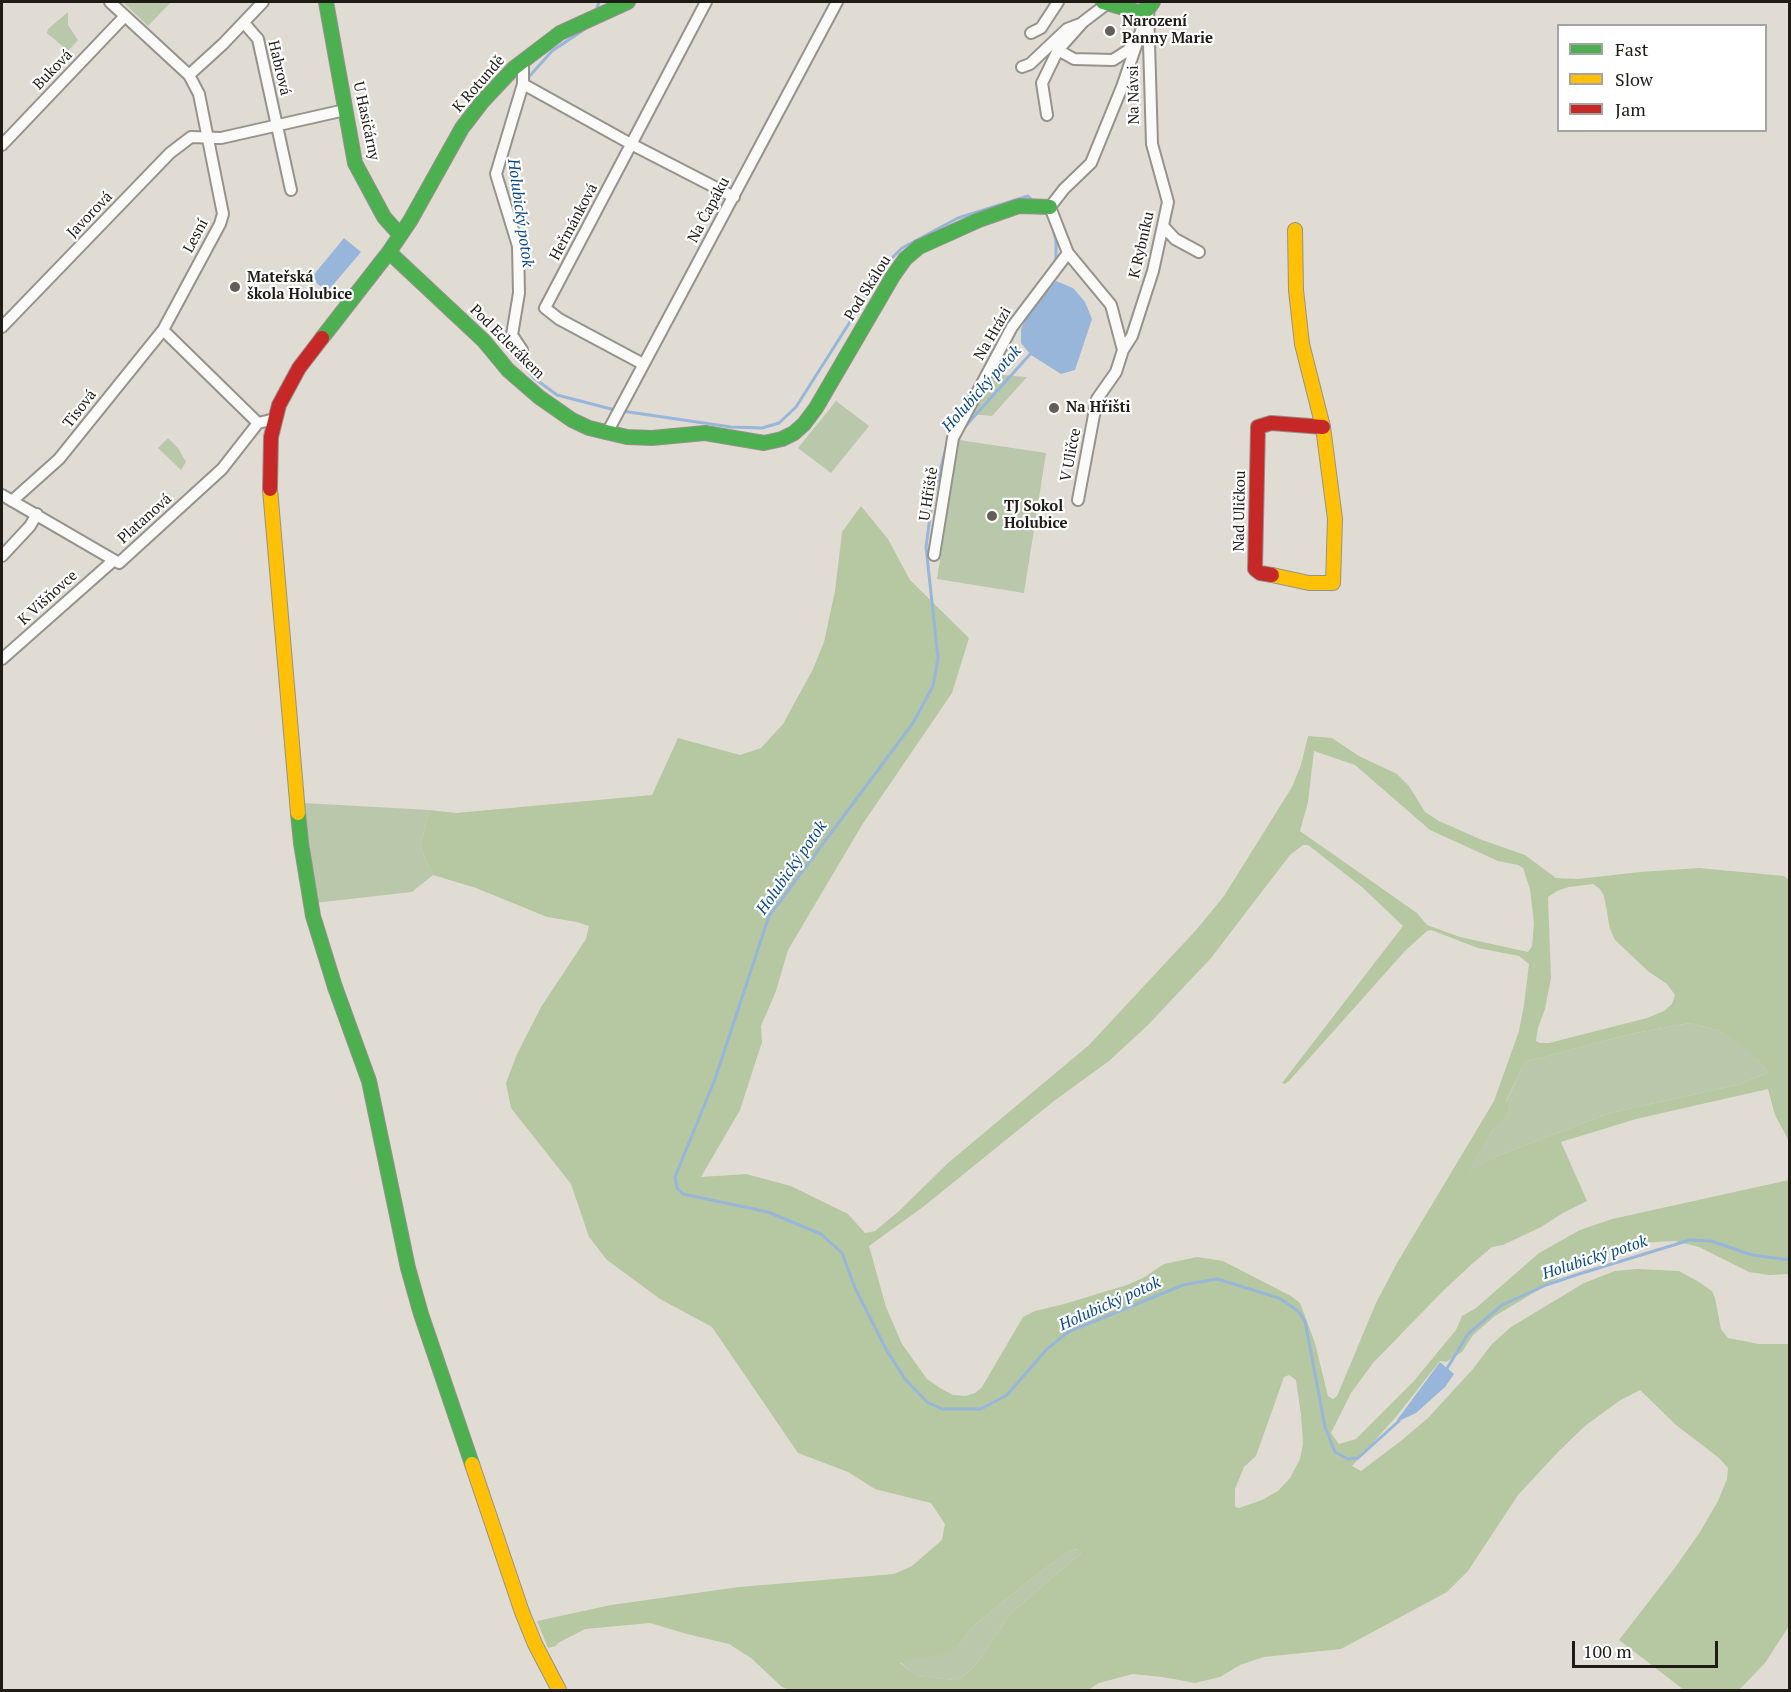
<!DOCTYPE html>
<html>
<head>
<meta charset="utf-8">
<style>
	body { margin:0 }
	#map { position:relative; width:1791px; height:1692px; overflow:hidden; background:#e1dcd3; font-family:"PT Serif",serif }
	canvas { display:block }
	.frame { position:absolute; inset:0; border:3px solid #1f1c16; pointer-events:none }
	.legend { position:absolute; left:1557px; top:24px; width:210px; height:108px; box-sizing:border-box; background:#fff; border:2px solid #a5a4a2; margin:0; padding:8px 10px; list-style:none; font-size:18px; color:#1f1c16 }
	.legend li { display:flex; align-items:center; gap:12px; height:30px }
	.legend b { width:30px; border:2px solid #a5a4a2 }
	.scale { position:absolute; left:1572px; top:1641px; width:146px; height:27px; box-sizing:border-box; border:3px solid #1f1c16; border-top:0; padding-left:8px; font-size:18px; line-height:21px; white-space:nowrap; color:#1f1c16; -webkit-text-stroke:4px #fff; paint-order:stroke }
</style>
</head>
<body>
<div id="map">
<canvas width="1791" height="1692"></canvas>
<div class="frame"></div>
<ul class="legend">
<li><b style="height:8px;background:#4caf50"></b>Fast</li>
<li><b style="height:8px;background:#ffc107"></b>Slow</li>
<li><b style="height:8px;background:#c62828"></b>Jam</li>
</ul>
<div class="scale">100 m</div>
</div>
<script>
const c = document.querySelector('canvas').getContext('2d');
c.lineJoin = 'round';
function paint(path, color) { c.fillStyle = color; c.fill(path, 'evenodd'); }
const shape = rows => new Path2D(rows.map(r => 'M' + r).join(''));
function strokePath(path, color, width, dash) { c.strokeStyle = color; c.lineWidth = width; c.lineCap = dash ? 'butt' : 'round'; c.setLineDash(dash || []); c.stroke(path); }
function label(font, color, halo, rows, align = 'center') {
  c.font = font + ' "PT Serif",serif'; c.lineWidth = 4.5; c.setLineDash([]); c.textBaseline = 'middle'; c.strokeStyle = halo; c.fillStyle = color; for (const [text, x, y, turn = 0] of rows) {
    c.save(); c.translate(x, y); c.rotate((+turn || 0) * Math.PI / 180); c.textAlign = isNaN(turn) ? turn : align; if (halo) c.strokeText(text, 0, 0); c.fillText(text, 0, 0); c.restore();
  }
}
paint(shape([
	[123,2,171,2,148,26],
	[68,12,68,25,78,40,68,51,47,33,48,29],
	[990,374,1027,377,992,416,970,414],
	[836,401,869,426,831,473,798,448],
	[168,438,178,448,186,462,181,470,158,448],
	[959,440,1046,453,1024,593,937,579],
	[303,803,429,810,420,847,433,875,412,892,314,903],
	[1690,1023,1720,1031,1744,1046,1758,1060,1768,1073,1737,1085,1610,1113,1500,1155,1467,1173,1493,1130,1497,1123,1503,1121,1510,1108,1506,1102,1525,1062,1630,1034],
	[1078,1549,1081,1553,1011,1613,977,1663,963,1677,954,1680,916,1676,900,1662,958,1645,976,1624,1031,1579,1069,1551]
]), '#b9c7aa');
paint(shape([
	[861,506,888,539,910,580,969,638,952,693,862,825,788,950,776,991,761,1026,762,1042,740,1110,701,1177,746,1174,791,1186,848,1214,865,1233,875,1231,899,1211,948,1163,1089,1045,1197,929,1224,896,1292,787,1301,765,1308,736,1332,738,1359,756,1397,774,1409,786,1425,812,1439,821,1482,840,1525,855,1556,878,1578,879,1640,872,1699,868,1784,876,1790,881,1789,1141,1775,1115,1768,1089,1636,1119,1561,1142,1587,1201,1563,1213,1541,1227,1503,1245,1492,1247,1473,1263,1442,1292,1373,1363,1351,1393,1331,1433,1339,1444,1356,1439,1413,1382,1456,1330,1462,1316,1476,1308,1539,1253,1580,1230,1612,1219,1789,1180,1789,1274,1769,1275,1749,1272,1699,1247,1675,1241,1637,1243,1585,1262,1495,1316,1473,1335,1462,1352,1446,1362,1440,1361,1395,1418,1352,1466,1361,1471,1402,1440,1428,1418,1472,1370,1492,1344,1511,1327,1584,1283,1615,1271,1637,1269,1679,1271,1699,1282,1712,1291,1715,1298,1721,1329,1728,1338,1759,1344,1789,1344,1789,1626,1765,1663,1739,1690,1684,1690,1619,1640,1674,1569,1700,1532,1718,1501,1727,1479,1728,1468,1719,1458,1676,1425,1640,1390,1619,1401,1585,1426,1559,1451,1518,1495,1468,1571,1447,1592,1341,1649,1264,1657,1240,1665,1220,1677,1195,1683,1162,1677,1133,1674,1099,1683,1088,1690,789,1690,782,1687,751,1658,729,1644,687,1634,650,1623,585,1629,558,1643,556,1646,548,1648,537,1621,611,1605,739,1587,894,1574,912,1566,942,1540,945,1524,931,1503,875,1489,848,1472,798,1453,712,1327,660,1299,607,1260,589,1237,571,1184,511,1108,506,1083,517,1054,541,1007,586,939,589,926,577,922,547,917,476,888,433,875,420,847,429,810,456,813,652,795,678,738,740,755,761,748,783,724,813,669,824,642,835,591,842,532],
	[1314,751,1355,765,1430,830,1498,861,1518,865,1523,868,1530,889,1534,923,1532,946,1528,952,1460,937,1427,925,1417,913,1300,831,1308,802],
	[1303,845,1308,845,1362,887,1403,926,1282,1083,1285,1084,1289,1081,1405,951,1427,931,1431,930,1478,948,1519,956,1529,964,1524,1005,1519,1031,1494,1101,1397,1263,1376,1303,1337,1396,1333,1399,1328,1396,1315,1343,1300,1303,1291,1296,1223,1261,1197,1257,1164,1264,1143,1278,1127,1285,1064,1304,1035,1311,1023,1317,982,1387,975,1393,966,1396,953,1395,940,1388,927,1379,902,1344,886,1307,869,1246,923,1207,1054,1101,1109,1061,1148,1025,1211,958,1290,855],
	[1593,884,1600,889,1604,896,1610,929,1615,940,1649,972,1667,984,1675,995,1672,1004,1664,1011,1647,1018,1549,1043,1540,1043,1536,1041,1538,1028,1545,1009,1551,978,1548,897,1557,891,1569,887],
	[1690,1023,1720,1031,1743,1046,1758,1060,1768,1073,1737,1085,1610,1113,1500,1155,1468,1172,1493,1130,1497,1124,1503,1121,1510,1108,1506,1101,1525,1062,1630,1034],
	[1289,1375,1296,1380,1301,1415,1303,1444,1300,1459,1290,1478,1278,1491,1262,1500,1239,1508,1235,1507,1235,1489,1244,1467,1256,1456,1284,1377],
	[1077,1549,1081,1553,1011,1613,977,1663,963,1677,954,1680,917,1676,900,1663,916,1658,935,1656,949,1652,958,1645,976,1624,1031,1579,1069,1551]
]), '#b5c8a2');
paint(shape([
	[344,238,361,252,327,292,311,278],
	[1056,281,1073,288,1080,296,1085,302,1092,319,1075,370,1061,374,1031,355,1021,343,1021,329,1030,310],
	[1440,1362,1454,1374,1445,1387,1416,1413,1397,1422,1397,1420]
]), '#98b6d9');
strokePath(shape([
	[596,11,599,2],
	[527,79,552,51,585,29],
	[1052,225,1056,240,1056,263],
	[515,347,517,356,534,378,557,395,615,410],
	[622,411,731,427,762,428,779,423,796,407,888,262,902,248,958,218,1028,196,1033,201],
	[962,430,1032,352],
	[946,448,932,502,926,547,938,658,933,686,913,723,769,916,715,1079,675,1177,677,1188,683,1194,768,1212,821,1234,842,1253,855,1288,887,1351,905,1379,927,1402,942,1409,981,1409,1007,1395,1047,1349,1068,1332,1183,1285,1217,1279,1279,1298,1298,1311,1305,1321,1325,1427,1335,1452,1348,1459,1358,1458,1399,1421],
	[1446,1370,1468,1334,1502,1305,1546,1285,1579,1274,1690,1240,1711,1241,1752,1255,1790,1260]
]), '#98b6d9', 3);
const street = shape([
	[244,23,258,39,291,190],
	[1031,33,1041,28,1058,2],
	[1058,50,1074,59,1113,60,1127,51,1137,40],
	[1022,67,1030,64,1067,29,1080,24],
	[189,75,223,44,263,2],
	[523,84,631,144,734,197],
	[1047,115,1042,83,1058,50,1083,22,1108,3],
	[2,145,125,16],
	[1163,226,1175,239,1199,252],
	[2,327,170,153,191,137,221,138,345,110],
	[163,330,258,423,275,419],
	[522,350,512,335,519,293,518,246,496,174,523,84,523,61],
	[1123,350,1111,305,1068,253,1050,207,1064,189,1091,163,1122,87,1145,19],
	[643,364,559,319,545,308,706,2],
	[607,433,837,2],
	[2,495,119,563,222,469,258,423],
	[1078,500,1097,399,1116,372,1123,350,1132,336,1153,271,1168,202,1152,144,1148,9],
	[12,501,59,459,163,330,220,224,223,214,199,94,189,75,110,2],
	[934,555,953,438,1012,327,1068,253],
	[2,556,30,526,37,514],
	[2,659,114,560]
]);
const fast = shape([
	[326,2,355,163,384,217,400,235],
	[1103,2,1138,12,1148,9,1153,2],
	[389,252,484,341,508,370,539,397,572,420,589,428,627,437,652,438,705,433,764,443,782,439,794,433,804,424,816,408,893,276,905,259,919,247,979,220,1019,206,1050,207],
	[322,338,389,252,410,221,462,128,482,102,514,68,560,33,628,2],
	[298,813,301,843,313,916,335,987,369,1081,408,1268,421,1314,472,1464]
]);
const slow = shape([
	[270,489,298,813],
	[1272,575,1309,583,1333,583,1335,519,1323,427,1302,344,1296,290,1295,230],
	[472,1464,522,1612,535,1644,559,1690]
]);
const jam = shape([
	[270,489,271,437,279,405,299,368,322,338],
	[1272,575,1260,573,1255,569,1258,427,1271,423,1323,427]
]);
strokePath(street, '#96928c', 14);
strokePath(fast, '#96928c', 16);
strokePath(slow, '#96928c', 16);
strokePath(jam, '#96928c', 16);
strokePath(street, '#fafaf8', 10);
strokePath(fast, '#4caf50', 14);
strokePath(slow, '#ffc107', 14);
strokePath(jam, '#c62828', 14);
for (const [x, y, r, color] of [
	[1110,31,6,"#635f58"],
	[235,287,6,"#635f58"],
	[1054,408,6,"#635f58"],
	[992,516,6,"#635f58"]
]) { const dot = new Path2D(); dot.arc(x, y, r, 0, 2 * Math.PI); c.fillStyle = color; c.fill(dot); strokePath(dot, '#fff', 2); }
label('bold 15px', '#1f1c16', '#fff', [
	["Narození",1122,22],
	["Panny Marie",1122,39],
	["Mateřská",247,278],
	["škola Holubice",247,295],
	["Na Hřišti",1066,408],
	["TJ Sokol",1004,507],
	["Holubice",1004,524]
], 'left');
label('15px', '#1f1c16', '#fff', [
	["Habrová",279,68,77],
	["Buková",53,70,-46],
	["K Rotundě",479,84,-49],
	["Na Návsi",1134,95,-91],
	["U Hasičárny",366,121,78],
	["Na Čapáku",709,210,-62],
	["Javorová",90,215,-46],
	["Heřmánková",574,222,-62],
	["Lesní",196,236,-62],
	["K Rybníku",1142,245,-77],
	["Pod Skálou",868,288,-58],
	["Na Hrázi",993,334,-60],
	["Pod Eclerákem",507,342,45],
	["Tisová",80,409,-52],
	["V Uličce",1071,455,-79],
	["U Hřiště",929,494,-81],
	["Nad Uličkou",1240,511,-89],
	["Platanová",145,519,-42],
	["K Višňovce",48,598,-42]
]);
label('italic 16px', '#08498a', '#fff', [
	["Holubický potok",520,213,82],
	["Holubický potok",982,389,-48],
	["Holubický potok",792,868,-55],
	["Holubický potok",1595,1258,-18],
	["Holubický potok",1110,1304,-24]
]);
</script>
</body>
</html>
